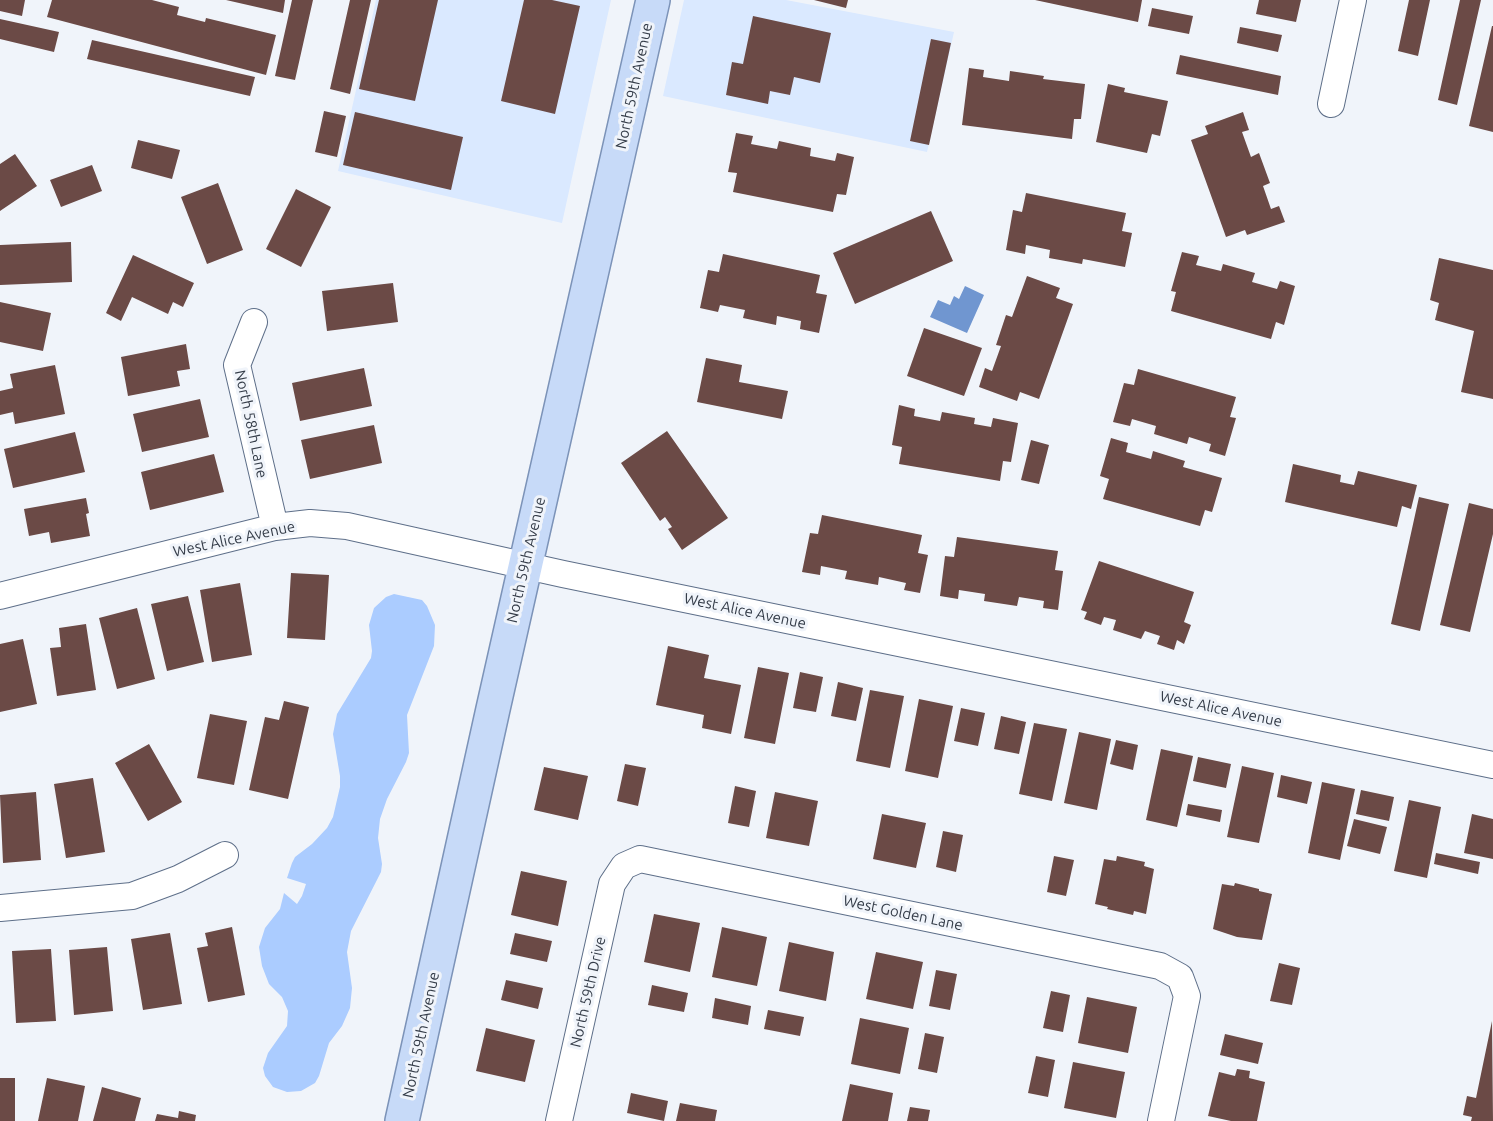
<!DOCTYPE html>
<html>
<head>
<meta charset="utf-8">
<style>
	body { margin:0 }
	canvas { display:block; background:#f0f4fa }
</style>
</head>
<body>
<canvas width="1493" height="1121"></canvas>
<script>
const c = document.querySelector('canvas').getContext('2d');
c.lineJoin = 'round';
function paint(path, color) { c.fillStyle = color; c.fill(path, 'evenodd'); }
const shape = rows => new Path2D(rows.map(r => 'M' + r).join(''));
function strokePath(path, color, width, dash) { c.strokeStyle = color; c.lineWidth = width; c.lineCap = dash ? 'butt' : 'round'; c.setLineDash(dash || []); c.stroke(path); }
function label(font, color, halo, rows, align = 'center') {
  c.font = font + ' Ubuntu,sans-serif'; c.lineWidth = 6; c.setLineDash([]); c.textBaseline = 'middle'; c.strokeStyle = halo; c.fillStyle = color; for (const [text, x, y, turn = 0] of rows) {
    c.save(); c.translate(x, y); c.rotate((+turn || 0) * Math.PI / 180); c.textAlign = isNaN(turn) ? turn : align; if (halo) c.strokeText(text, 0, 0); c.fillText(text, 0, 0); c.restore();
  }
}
paint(shape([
	[376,0,611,0,562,223,338,171],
	[684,0,786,0,954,32,927,152,663,96]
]), '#dae9ff');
paint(shape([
	[394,594,422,600,427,606,435,625,434,646,407,715,409,753,406,762,387,799,380,819,378,838,382,864,381,872,351,931,347,952,352,988,350,1008,342,1026,329,1043,319,1076,315,1083,301,1091,287,1092,273,1087,265,1076,263,1068,268,1053,287,1026,288,1011,282,997,269,984,262,966,259,947,265,928,280,909,284,893,297,904,302,896,306,884,287,878,292,863,295,857,312,844,327,828,333,817,340,787,340,776,333,734,337,714,371,658,372,651,369,625,374,608,386,597]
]), '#abccff');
paint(shape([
	[965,286,984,295,967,333,930,317,938,300,950,305,954,296,959,299]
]), '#7096d0');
paint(shape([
	[0,0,25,0,22,16,0,11],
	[52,0,152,0,179,7,177,15,205,22,206,18,276,35,266,75,47,17],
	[226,0,285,0,283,13],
	[292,0,313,0,295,80,275,76],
	[350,0,371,0,350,94,330,89],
	[379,0,438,0,415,101,359,89],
	[524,0,552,0,580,6,555,114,501,101],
	[814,0,848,0,846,8],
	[1035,0,1142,0,1138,22],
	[1259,0,1301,0,1296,22,1256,14],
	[1409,0,1430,0,1418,56,1398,51],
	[1460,0,1481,0,1457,105,1438,100],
	[1152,8,1193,16,1189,34,1148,26],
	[753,16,831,33,820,83,794,77,790,95,770,91,768,104,726,95,732,62,743,64],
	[0,19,59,32,54,52,0,39],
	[1492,26,1493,26,1493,132,1469,126],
	[1240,27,1282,35,1278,52,1237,43],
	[931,39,951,43,929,145,910,141],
	[92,40,255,77,250,96,87,59],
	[1180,55,1281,76,1278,95,1176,74],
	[969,68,984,70,983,77,1009,81,1010,71,1044,76,1043,79,1085,84,1081,119,1074,119,1072,139,962,125],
	[1108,84,1125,88,1124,92,1168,101,1160,136,1152,134,1147,153,1096,142],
	[324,111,346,116,337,157,315,152],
	[355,112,463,137,451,190,343,165],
	[1243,112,1249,130,1242,132,1251,157,1259,153,1270,183,1263,186,1271,209,1279,206,1285,222,1247,235,1245,230,1226,237,1191,140,1208,134,1205,126],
	[736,133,753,136,751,144,777,149,779,141,811,148,810,156,835,161,837,153,854,157,846,195,837,194,833,212,733,192,737,173,728,172],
	[138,140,180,150,172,179,131,168],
	[15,154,37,186,0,211,0,164],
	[92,165,102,191,61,207,50,180],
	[218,183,243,250,207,264,181,197],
	[296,189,331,207,301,267,266,249],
	[1026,193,1126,213,1122,231,1132,233,1125,267,1083,259,1082,264,1049,258,1050,250,1026,245,1025,254,1006,250,1013,210,1022,212],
	[931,211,953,261,855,304,833,253],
	[71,242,72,282,0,285,0,245],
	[1182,252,1199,256,1196,265,1221,271,1223,264,1255,273,1252,282,1277,289,1280,281,1295,286,1284,325,1276,322,1271,339,1171,311,1176,292,1171,291],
	[723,254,820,275,816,293,827,295,819,333,800,329,801,321,777,316,776,325,743,318,745,310,720,305,718,312,700,308,708,270,719,272],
	[133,255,194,283,183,307,173,302,168,314,132,297,121,321,106,313],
	[1439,258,1493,270,1493,399,1461,392,1474,331,1435,320,1439,303,1430,300],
	[1027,276,1060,288,1056,298,1073,304,1039,399,1020,392,1017,401,979,387,985,368,992,371,1001,346,996,345,1006,315,1012,317],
	[393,283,398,322,327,331,322,291],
	[0,302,51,313,43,351,0,342],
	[924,328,982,348,964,396,907,376],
	[186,344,190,369,177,371,180,386,128,396,121,357],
	[706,358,742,365,739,382,788,391,782,419,697,402],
	[55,365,65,414,15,424,13,412,0,415,0,391,13,388,10,374],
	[364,368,372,406,300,421,292,383],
	[1138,369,1236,397,1230,417,1236,418,1225,456,1209,451,1211,444,1189,437,1187,444,1154,434,1156,426,1132,419,1130,426,1113,422,1124,383,1134,385],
	[200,399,209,437,142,452,133,414],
	[899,405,915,409,914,416,940,421,942,412,975,418,974,424,991,427,993,418,1018,423,1011,462,1003,461,1000,481,899,464,902,447,892,445],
	[374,425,382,463,310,479,301,440],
	[667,431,728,518,682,550,668,529,672,527,665,517,660,521,621,463],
	[75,432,85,472,13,488,4,449],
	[1111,438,1128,443,1126,452,1151,459,1153,451,1185,461,1183,467,1222,478,1212,512,1205,510,1200,526,1103,499,1109,479,1100,476],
	[1031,440,1049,445,1039,484,1021,480],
	[214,454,224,492,150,510,141,472],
	[1293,464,1341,475,1340,482,1354,485,1358,471,1417,485,1411,509,1402,506,1397,527,1285,502],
	[1419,497,1449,504,1420,631,1391,624],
	[86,498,89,513,86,514,90,536,51,543,49,532,29,536,24,509],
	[1469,503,1493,509,1493,534,1470,632,1440,625],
	[822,515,922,535,918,553,928,555,920,593,904,590,906,583,879,577,878,585,845,579,847,571,821,566,820,575,802,572,810,533,818,534],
	[957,537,1058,551,1055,570,1063,571,1058,610,1043,608,1044,601,1019,597,1017,606,984,601,985,594,959,590,958,599,940,596,945,556,954,557],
	[1099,561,1194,592,1184,622,1191,625,1184,644,1177,640,1174,650,1157,644,1160,636,1145,631,1141,639,1113,630,1116,620,1104,617,1101,625,1084,619,1087,612,1081,610],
	[291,573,329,575,325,640,287,638],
	[240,583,252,655,212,662,200,590],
	[188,596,204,662,167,671,151,604],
	[137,608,155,679,117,689,99,618],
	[86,624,96,690,57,696,50,648,61,647,59,628],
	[23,639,37,704,0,712,0,644],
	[668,646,709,655,704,678,741,685,731,734,702,728,704,715,656,705],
	[758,667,789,673,775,744,744,738],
	[800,672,823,677,816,712,793,708],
	[838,682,863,688,856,721,831,716],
	[870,690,904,696,890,768,856,761],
	[919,699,953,706,938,778,905,771],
	[284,701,309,707,288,799,249,790,265,717,279,720],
	[961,708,985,713,978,746,954,741],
	[210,714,247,721,234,785,197,778],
	[1001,716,1026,722,1019,754,994,749],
	[1034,723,1067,729,1052,801,1019,794],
	[1079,732,1111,739,1097,810,1064,803],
	[1116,740,1138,745,1133,770,1110,764],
	[149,744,182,802,148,821,115,763],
	[1161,749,1193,756,1177,827,1146,820],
	[1198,757,1231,764,1226,788,1193,781],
	[625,764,646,768,638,806,617,801],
	[1242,766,1274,773,1259,843,1227,837],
	[544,767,588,776,578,820,534,810],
	[1281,775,1312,782,1307,804,1277,797],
	[93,778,105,852,66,858,54,784],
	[1322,782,1355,789,1340,860,1308,853],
	[735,786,756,791,749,827,728,823],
	[1361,790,1394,797,1389,821,1356,814],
	[36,792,41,860,3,863,0,795],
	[775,792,818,801,809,846,766,838],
	[1409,800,1441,807,1427,878,1394,871],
	[1188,804,1222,810,1220,822,1186,815],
	[882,814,926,823,916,868,873,859],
	[1472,814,1493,819,1493,859,1464,853],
	[1354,819,1387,827,1380,854,1347,846],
	[943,831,963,835,956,872,936,867],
	[1436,853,1480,862,1478,874,1434,864],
	[1054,856,1074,860,1066,896,1047,892],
	[1117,856,1145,862,1144,866,1154,869,1146,914,1134,911,1133,915,1107,909,1108,907,1095,904,1104,859,1116,861],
	[521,871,567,881,558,926,511,915],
	[1235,883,1259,889,1259,891,1272,894,1262,940,1237,937,1213,929,1222,884,1234,886],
	[654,914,700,923,690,972,644,962],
	[232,927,245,995,208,1002,197,948,208,946,205,933],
	[722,927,767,937,757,986,712,977],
	[170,933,182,1004,143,1010,131,939],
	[515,933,552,941,547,962,510,954],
	[789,942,834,952,826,1001,779,991],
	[107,947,113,1011,74,1015,69,950],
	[51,949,56,1021,16,1023,12,951],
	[876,952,923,962,913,1009,866,999],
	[1279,963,1300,968,1292,1005,1270,1001],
	[936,970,957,974,950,1010,929,1006],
	[506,980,543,988,538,1009,501,1000],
	[652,985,688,993,684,1012,648,1005],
	[1051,991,1070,995,1063,1032,1043,1028],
	[1087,997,1137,1007,1128,1053,1078,1043],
	[715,998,751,1006,748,1025,712,1018],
	[768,1010,804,1017,800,1036,764,1029],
	[860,1018,909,1028,900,1074,851,1064],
	[1492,1021,1493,1121,1471,1121,1472,1117,1463,1115,1467,1096,1476,1098],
	[486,1028,535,1040,525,1082,476,1071],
	[925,1033,944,1037,937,1073,918,1069],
	[1225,1034,1263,1043,1258,1064,1220,1055],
	[1036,1056,1055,1060,1048,1097,1028,1093],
	[1073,1062,1125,1072,1116,1118,1064,1108],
	[1237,1069,1250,1071,1249,1078,1265,1082,1257,1121,1231,1121,1208,1116,1219,1072,1235,1076],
	[0,1078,15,1078,15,1121,0,1121],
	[47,1078,85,1086,78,1121,38,1121],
	[850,1084,893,1093,888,1121,842,1121],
	[102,1087,141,1098,135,1121,93,1121],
	[631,1093,668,1101,664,1121,627,1113],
	[680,1103,717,1110,715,1121,676,1121],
	[910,1107,930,1110,928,1121,907,1121],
	[179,1111,196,1115,195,1121,155,1121,157,1114,178,1118]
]), '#6b4a46');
const minor = shape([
	[1331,104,1353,0],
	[254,322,237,365,275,527],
	[0,596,275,527,310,523,347,526,563,574,1493,765],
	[0,908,132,896,178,879,225,855],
	[559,1121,612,884,624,866,640,859,1160,966,1180,977,1187,996,1161,1121]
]);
const major = shape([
	[402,1121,493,709,653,0]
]);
strokePath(minor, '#5e6f89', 28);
strokePath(major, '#7c93b8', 36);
strokePath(minor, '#fff', 26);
strokePath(major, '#c7daf8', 33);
label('15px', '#353d49', '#f0f4fa', [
	["North 59th Avenue",634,86,-78],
	["North 58th Lane",251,424,78],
	["West Alice Avenue",234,539,-12],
	["North 59th Avenue",526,560,-77],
	["West Alice Avenue",745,611,12],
	["West Alice Avenue",1221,709,12],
	["West Golden Lane",903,913,12],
	["North 59th Drive",588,992,-77],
	["North 59th Avenue",421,1035,-78]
]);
</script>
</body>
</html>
